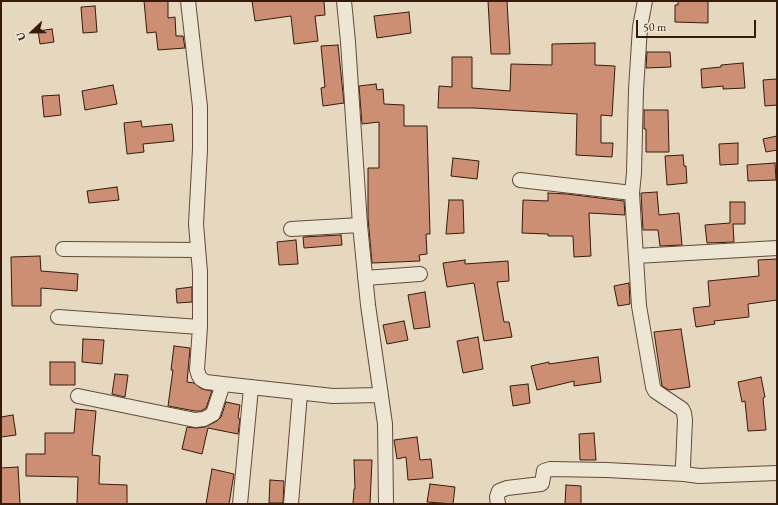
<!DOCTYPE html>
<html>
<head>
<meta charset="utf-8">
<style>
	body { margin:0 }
	#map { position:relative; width:778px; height:505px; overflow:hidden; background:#e5d8bf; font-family:"EB Garamond",serif }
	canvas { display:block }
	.frame { position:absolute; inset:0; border:2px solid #361a0c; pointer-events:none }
	.north { position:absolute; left:12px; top:12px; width:40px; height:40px; -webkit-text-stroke:3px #eee6d5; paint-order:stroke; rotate:248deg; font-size:11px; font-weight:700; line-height:16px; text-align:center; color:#361a0c }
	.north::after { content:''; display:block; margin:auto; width:14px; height:18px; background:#361a0c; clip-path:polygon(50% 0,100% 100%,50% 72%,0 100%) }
	.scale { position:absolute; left:636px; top:20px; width:120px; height:18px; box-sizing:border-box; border:2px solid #361a0c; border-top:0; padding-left:5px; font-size:12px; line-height:14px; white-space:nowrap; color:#361a0c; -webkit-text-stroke:3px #eee6d5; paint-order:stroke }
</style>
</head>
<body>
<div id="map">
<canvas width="778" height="505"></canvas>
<div class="frame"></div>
<div class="north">U</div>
<div class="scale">50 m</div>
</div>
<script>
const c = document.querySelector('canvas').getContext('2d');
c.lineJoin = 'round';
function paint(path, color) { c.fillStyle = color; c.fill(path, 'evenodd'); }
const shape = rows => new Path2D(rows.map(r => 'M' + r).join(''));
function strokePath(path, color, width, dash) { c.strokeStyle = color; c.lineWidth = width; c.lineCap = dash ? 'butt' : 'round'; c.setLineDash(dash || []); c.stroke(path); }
const building = shape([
	[144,1,168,1,168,18,175,17,176,36,183,36,185,48,158,50,156,32,147,33,144,1],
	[252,1,324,1,325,15,315,16,318,41,294,44,291,16,255,21,252,1],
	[488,1,507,1,510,54,491,54,488,1],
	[678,1,708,1,708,23,675,22,675,5,678,5,678,1],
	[95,6,97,32,83,33,81,7,95,6],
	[409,12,411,33,377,38,374,16,409,12],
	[52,29,54,42,40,44,38,31,52,29],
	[595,43,595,65,615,66,612,116,601,115,601,143,613,143,612,157,576,155,577,114,474,108,438,108,439,86,452,87,452,57,472,57,472,88,510,91,511,64,552,65,552,44,595,43],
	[338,45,344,103,323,106,321,88,325,87,321,46,338,45],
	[647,52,670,52,671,67,646,68,647,52],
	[743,63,745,88,723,89,723,86,702,88,701,69,721,67,721,65,743,63],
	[777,79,777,105,765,106,763,80,777,79],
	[376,84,377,90,383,89,384,104,404,105,404,126,427,126,430,234,426,234,427,254,419,255,420,261,372,263,368,218,368,168,379,168,379,122,362,124,359,86,376,84],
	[113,85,117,104,85,110,82,91,113,85],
	[59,95,61,115,44,117,42,96,59,95],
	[644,110,668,110,669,152,646,152,646,129,644,129,644,110],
	[141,121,142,127,172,124,174,141,143,144,144,152,127,154,124,123,141,121],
	[777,136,777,150,766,152,763,139,777,136],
	[738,143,738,164,720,165,719,144,738,143],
	[683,155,684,166,686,166,687,183,667,185,665,156,683,155],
	[453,158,479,161,477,179,451,176,453,158],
	[775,163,776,180,748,181,747,165,775,163],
	[117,187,119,200,89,203,87,191,117,187],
	[657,192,659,215,679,213,682,245,660,246,658,230,643,230,641,193,657,192],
	[548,193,567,194,624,201,625,215,589,213,591,256,574,257,573,236,548,236,548,234,522,233,523,200,548,201,548,193],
	[449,200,463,200,464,233,446,234,449,200],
	[730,202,745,202,745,224,733,224,734,242,707,243,705,225,730,223,730,202],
	[341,235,342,245,304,248,303,237,341,235],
	[296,240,298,264,279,265,277,242,296,240],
	[40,256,41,271,78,274,77,291,41,288,41,306,12,306,11,257,40,256],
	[777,259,777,300,748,304,749,317,714,321,715,324,696,327,693,308,710,306,708,281,759,276,758,260,777,259],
	[465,260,465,264,508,261,509,281,497,282,504,322,509,322,512,337,484,341,474,283,447,287,443,263,465,260],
	[629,283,630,304,618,306,614,286,629,283],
	[192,287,192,302,177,303,176,289,192,287],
	[425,292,430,327,414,329,408,295,425,292],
	[404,321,408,340,387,344,383,325,404,321],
	[681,329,690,387,669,390,662,386,654,332,681,329],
	[478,337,483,369,463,373,457,341,478,337],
	[83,339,104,340,102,364,82,362,83,339],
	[174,346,190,348,187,382,194,383,202,389,212,391,206,408,201,411,195,411,168,406,173,370,171,370,174,346],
	[598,357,601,382,574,386,574,381,537,390,531,366,549,362,549,364,598,357],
	[50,362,75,362,75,385,50,385,50,362],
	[115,374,128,375,125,397,112,394,115,374],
	[761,377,765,397,763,398,766,430,748,431,745,401,742,402,738,382,761,377],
	[528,384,530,403,513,406,510,386,528,384],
	[226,402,240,405,238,418,240,419,238,434,208,428,202,454,182,449,187,427,196,428,205,427,217,421,221,417,226,402],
	[76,409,96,411,92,455,100,456,99,484,127,485,127,504,77,504,78,477,26,476,26,454,45,454,45,433,74,433,76,409],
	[13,415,16,435,1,437,1,417,13,415],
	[594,433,596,460,580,460,579,434,594,433],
	[417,437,420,460,431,459,433,478,408,480,406,457,397,459,394,440,417,437],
	[354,460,372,460,370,504,353,504,354,489,355,489,354,460],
	[18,467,20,504,1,504,1,468,18,467],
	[212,469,234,474,229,504,206,504,212,469],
	[270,480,284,481,283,503,269,503,270,480],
	[430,484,455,487,453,504,427,502,430,484],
	[566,485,581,486,581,504,565,504,566,485]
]);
paint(building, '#cd8f74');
strokePath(building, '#361a0c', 1);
const minor = shape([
	[188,1,200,107,200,149,196,224,200,272,200,327],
	[344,1,348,42,360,225,368,305,385,424,386,504],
	[645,1,640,27,636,90,634,173,632,193,639,306,653,387,655,391,682,409,684,413,685,420,683,466,684,474,699,476,777,473],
	[520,180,632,193],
	[291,229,360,225],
	[63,249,198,250],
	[636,256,777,248],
	[365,278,420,274],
	[58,317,200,327,197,370,199,376,201,379,206,382,223,384],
	[78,396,195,420,204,419,213,414,223,384,333,396,380,395],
	[240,504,251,388],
	[291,504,300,393],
	[498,504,497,497,499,491,507,488,541,484,542,483,544,471,550,469,607,470,684,474]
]);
strokePath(minor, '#624a39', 16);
strokePath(minor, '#eee6d5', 14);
</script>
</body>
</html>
